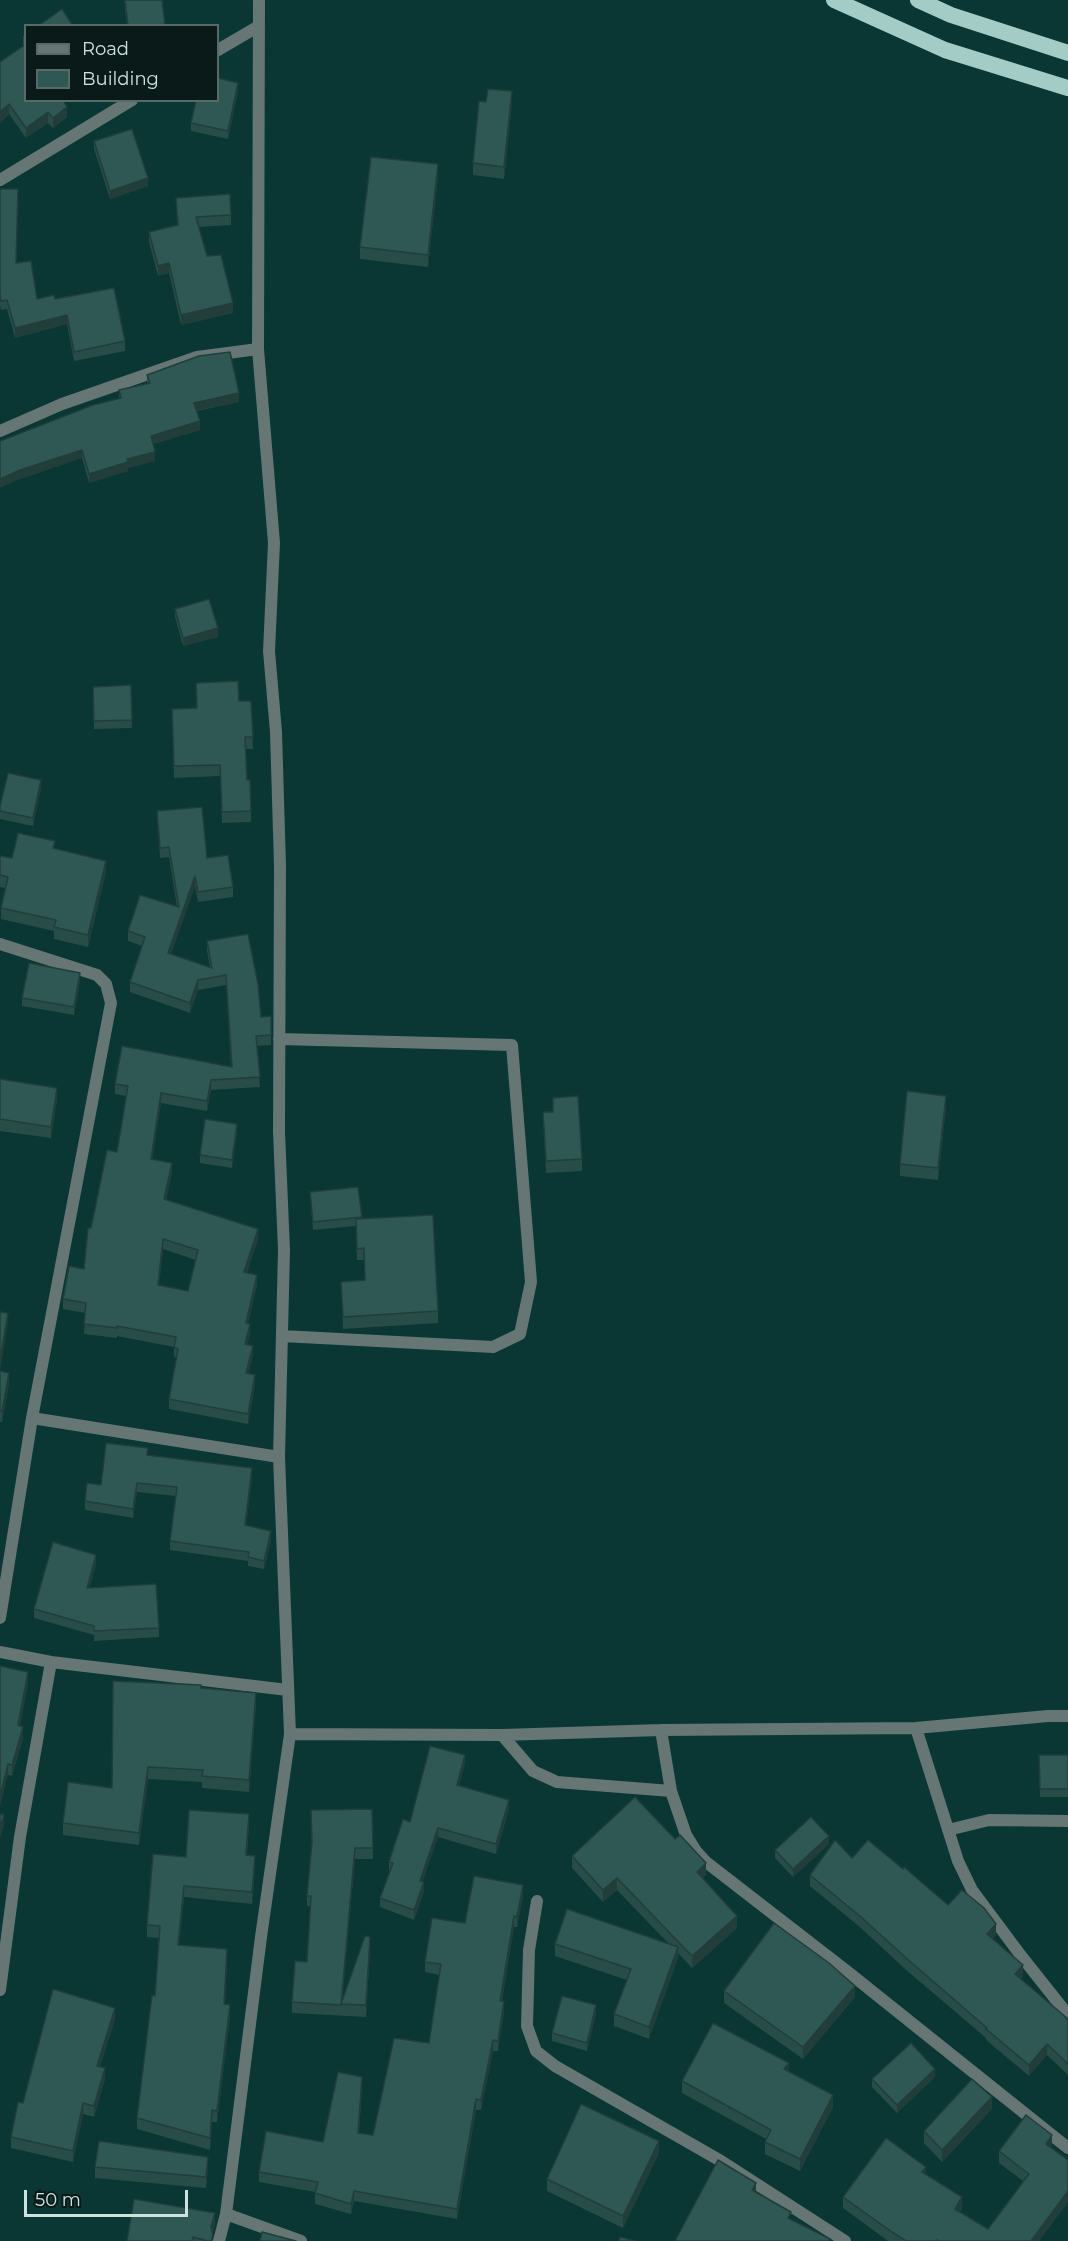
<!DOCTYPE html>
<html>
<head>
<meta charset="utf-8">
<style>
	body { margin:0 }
	#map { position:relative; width:1068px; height:2241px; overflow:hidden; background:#0a3633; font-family:Montserrat,sans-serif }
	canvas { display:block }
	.legend { position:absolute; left:24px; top:24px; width:195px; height:78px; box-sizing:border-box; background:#091a19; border:2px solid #576a68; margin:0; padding:8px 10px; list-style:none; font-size:18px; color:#cce2df }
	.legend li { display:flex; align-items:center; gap:12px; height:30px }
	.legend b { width:30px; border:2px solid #576a68 }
	.scale { position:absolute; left:24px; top:2190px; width:164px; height:27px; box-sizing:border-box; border:3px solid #cce2df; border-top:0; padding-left:8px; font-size:18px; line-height:21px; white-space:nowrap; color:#cce2df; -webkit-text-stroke:4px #091a19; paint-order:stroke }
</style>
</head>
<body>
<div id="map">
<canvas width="1068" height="2241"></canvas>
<ul class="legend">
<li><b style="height:8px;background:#657674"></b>Road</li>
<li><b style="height:16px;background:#2f5854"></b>Building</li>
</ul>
<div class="scale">50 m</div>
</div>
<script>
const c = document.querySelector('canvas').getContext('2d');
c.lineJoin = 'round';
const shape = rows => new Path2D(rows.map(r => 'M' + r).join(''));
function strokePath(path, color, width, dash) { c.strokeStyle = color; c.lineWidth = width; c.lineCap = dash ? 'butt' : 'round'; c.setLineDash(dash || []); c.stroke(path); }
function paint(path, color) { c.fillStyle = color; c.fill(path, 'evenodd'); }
strokePath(shape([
	[218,50,259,26],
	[0,180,132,100],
	[0,431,62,404,197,357,258,349],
	[0,944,97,975,106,984,111,1003,32,1418,0,1618],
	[279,1039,512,1045,531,1282,520,1334,493,1347,282,1336],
	[32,1418,279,1457],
	[0,1652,51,1662],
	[916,1728,958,1861,972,1890,1022,1957,1068,2015],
	[661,1730,671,1791,686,1835,696,1851,706,1862,848,1972,1068,2148],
	[290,1734,502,1735,661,1730,916,1728,1048,1716,1068,1716],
	[502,1735,533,1771,557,1782,671,1791],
	[948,1830,989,1820,1068,1821],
	[537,1901,529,1950,527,2026,536,2051,555,2066,721,2161,845,2241],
	[0,1990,20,1837,51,1662,288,1690],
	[226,2214,301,2241],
	[219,2241,226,2214,261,1937,290,1734,279,1457,284,1250,279,1132,280,866,276,732,269,651,274,543,258,349,259,0]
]), '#657674', 12);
strokePath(shape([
	[834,0,945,50,1068,88],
	[918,0,951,15,1068,53]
]), '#a4ccc6', 16);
paint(shape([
	[124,0,162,0,165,26,127,26],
	[26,34,26,100,67,117,53,128,48,123,26,138,9,114,0,123,23,46,23,36],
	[238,91,228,139,191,131,191,123],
	[486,102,512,103,504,179,473,175,473,163],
	[94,141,148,186,110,199,94,149],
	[438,176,428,267,360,259,360,247],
	[0,189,16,263,37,299,55,299,125,341,125,351,74,361,67,324,15,338,7,309,1,310,0,305],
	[176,198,231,215,231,225,199,227,207,256,233,313,181,325,169,273,158,276,149,242,149,232,177,225],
	[147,375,239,402,197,411,200,430,153,444,155,461,128,468,128,471,89,483,82,458,20,479,119,398,119,390,147,384],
	[175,609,218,637,183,646,175,617],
	[131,685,132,728,94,729,93,687],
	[239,701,251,701,253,749,246,749,247,780,251,811,251,822,222,823,220,776,174,778,172,720,196,708],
	[41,788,33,826,0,819,0,806],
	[157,811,207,858,233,887,233,897,198,902,195,886,171,954,210,967,207,951,207,941,261,1017,271,1016,271,1045,257,1046,260,1087,211,1090,207,1111,161,1103,152,1159,172,1173,166,1200,258,1239,247,1273,257,1285,248,1323,250,1334,247,1344,253,1356,248,1374,255,1385,248,1424,169,1409,169,1399,177,1358,174,1357,174,1347,117,1336,117,1338,84,1334,85,1313,63,1309,63,1299,84,1269,91,1228,117,1152,126,1096,115,1094,115,1084,231,1067,226,985,198,990,190,1013,130,992,130,982,142,946,128,941,128,931,177,907,169,857,160,858],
	[163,1249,196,1260,188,1291,159,1285],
	[55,849,106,872,88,947,54,939,54,931,1,919,1,908,5,888,0,887,0,856,12,858],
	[80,981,74,1015,22,1006,22,998],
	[0,1079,57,1099,51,1138,0,1131],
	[553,1098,582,1159,582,1171,546,1173,543,1112,553,1112],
	[946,1107,938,1180,900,1176,900,1164],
	[237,1132,232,1168,200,1163,200,1155],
	[358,1187,362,1219,438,1311,438,1323,343,1329,341,1282,365,1280,364,1260,357,1260,356,1226,313,1230,310,1192],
	[0,1371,9,1384,2,1422,0,1422],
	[148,1455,252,1477,246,1526,271,1540,264,1569,248,1566,248,1561,170,1550,170,1541,176,1496,137,1492,133,1518,85,1510,85,1501,101,1485],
	[96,1565,89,1588,159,1628,159,1637,94,1641,94,1635,34,1618,34,1609],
	[0,1666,28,1682,20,1726,23,1738,12,1776,8,1775],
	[201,1688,256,1705,249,1792,202,1788,202,1782,148,1779,139,1845,63,1835,63,1823,112,1788],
	[1039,1755,1068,1755,1068,1797,1040,1797],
	[465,1764,459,1785,509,1809,496,1854,438,1837,422,1882,424,1892,414,1920,380,1907,380,1898,390,1872,389,1871,389,1862,410,1822],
	[372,1809,373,1859,355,1859,342,2000,370,1949,366,2017,292,2013,292,2002,307,1962,310,1906,307,1906,307,1896],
	[249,1825,247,1855,255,1867,252,1904,184,1897,179,1945,227,1960,225,2004,230,2016,217,2122,212,2122,210,2150,137,2129,137,2118,155,1996,159,1938,147,1937,147,1925,186,1857],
	[829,1844,793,1877,775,1858,775,1850],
	[572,1856,706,1875,703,1878,737,1928,692,1968,678,1953,678,1958,649,2039,614,2026,614,2014,627,1980,555,1956,555,1944,668,1943,617,1890,603,1902,572,1868],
	[852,1858,948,1905,996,1935,992,1939,1023,1976,1021,1979,1068,2019,1068,2075,1047,2055,1029,2076,986,2040,986,2038,905,1969,861,1928,810,1886,810,1875],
	[523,1896,517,1927,514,1927,502,2001,504,2012,498,2051,493,2051,481,2110,476,2110,457,2219,354,2201,351,2214,315,2204,315,2192,259,2182,259,2172,323,2142,362,2088,359,2133,373,2135,429,2043,439,1975,425,1972,425,1962],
	[724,1991,855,1997,803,2059,724,2003],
	[596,2013,587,2051,552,2041,552,2033],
	[115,2019,100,2067,105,2079,94,2117,83,2114,73,2162,11,2148,11,2137,23,2103],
	[789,2072,833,2107,800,2171,765,2154,765,2142,766,2139,682,2093,682,2081],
	[935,2077,897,2113,872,2087,872,2079],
	[992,2109,942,2162,924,2143,924,2131],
	[1052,2147,1052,2148,1068,2160,1068,2202,1039,2241,888,2241,843,2208,843,2197,926,2175,962,2209,960,2212,988,2229,1023,2181,999,2163,999,2151],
	[659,2153,623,2228,547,2191,547,2179],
	[95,2167,208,2168,206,2188,95,2178],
	[215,2225,212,2234,213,2241,127,2241]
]), '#284c48');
paint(shape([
	[238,83,238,91,228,139,228,131],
	[512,91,512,103,504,179,504,167],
	[9,104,9,114,0,123,0,112],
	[67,107,67,117,53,128,53,118],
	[48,112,48,123,26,138,26,128],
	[438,164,438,176,428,267,428,255],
	[148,178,148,186,110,199,110,191],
	[169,263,169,273,158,276,158,266],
	[233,303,233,313,181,325,181,315],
	[67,315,67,324,15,338,15,328],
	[239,393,239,402,194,411,194,403],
	[200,421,200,430,151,445,151,436],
	[82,450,82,458,20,479,0,488,0,479,20,470],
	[155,452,155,461,128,468,128,471,89,483,89,474,127,459],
	[218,628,218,637,183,646,183,638],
	[41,780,41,788,33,826,33,818],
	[106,861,106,872,88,947,88,935],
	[195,876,195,886,168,963,168,953],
	[80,973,80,981,74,1015,74,1007],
	[198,980,198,990,190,1013,190,1003],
	[211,1080,211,1090,207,1111,207,1101],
	[57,1088,57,1099,51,1138,51,1127],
	[161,1093,161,1103,151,1169,151,1159],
	[946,1096,946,1107,938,1180,938,1168],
	[237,1124,237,1132,232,1168,232,1160],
	[172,1163,172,1173,164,1209,164,1199],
	[258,1229,258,1239,244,1282,244,1272],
	[163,1239,163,1249,158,1295,158,1285],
	[257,1275,257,1285,246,1333,246,1323],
	[8,1313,8,1324,0,1371,0,1360],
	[250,1324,250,1334,245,1354,245,1344],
	[253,1346,253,1356,246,1383,246,1373],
	[9,1373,9,1384,2,1422,2,1411],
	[255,1375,255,1385,248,1424,248,1414],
	[252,1468,252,1477,245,1534,245,1525],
	[137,1483,137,1492,133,1518,133,1509],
	[271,1531,271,1540,264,1569,264,1561],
	[96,1555,96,1565,87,1597,87,1588],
	[28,1672,28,1682,18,1736,18,1725],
	[256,1693,256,1705,249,1792,249,1780],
	[23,1727,23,1738,12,1776,12,1765],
	[465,1755,465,1764,457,1794,457,1785],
	[8,1764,8,1775,0,1806,0,1796],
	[148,1767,148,1779,139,1845,139,1833],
	[509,1800,509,1809,496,1854,496,1844],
	[4,1815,4,1826,0,1838,0,1828],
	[438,1828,438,1837,420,1890,420,1881],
	[829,1836,829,1844,793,1877,793,1869],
	[355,1848,355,1859,342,2004,341,2004],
	[255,1856,255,1867,252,1904,252,1892],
	[706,1863,706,1875,697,1884,697,1872],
	[617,1878,617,1890,603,1902,603,1890],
	[424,1882,424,1892,414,1920,414,1910],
	[523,1885,523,1896,517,1927,517,1917],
	[184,1886,184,1897,178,1956,178,1945],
	[514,1916,514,1927,500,2011,500,2001],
	[737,1916,737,1928,692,1968,692,1956],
	[996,1924,996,1935,987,1946,987,1934],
	[370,1937,370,1949,366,2017,366,2005],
	[678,1947,678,1958,649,2039,649,2027],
	[227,1949,227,1960,224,2016,224,2004],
	[1023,1965,1023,1976,1015,1985,1015,1974],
	[855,1986,855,1997,803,2059,803,2047],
	[504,2001,504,2012,498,2051,498,2041],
	[230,2005,230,2016,217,2122,217,2111],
	[596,2005,596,2013,587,2051,587,2043],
	[115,2008,115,2019,97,2077,97,2066],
	[493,2040,493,2051,481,2110,481,2100],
	[1047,2044,1047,2055,1029,2076,1029,2065],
	[789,2063,789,2075,784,2069],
	[105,2068,105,2079,94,2117,94,2106],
	[935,2069,935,2077,897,2113,897,2105],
	[833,2095,833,2107,800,2171,800,2159],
	[992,2097,992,2109,942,2162,942,2150],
	[476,2099,476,2110,457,2219,457,2209],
	[83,2103,83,2114,73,2162,73,2151],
	[212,2110,212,2122,210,2150,210,2138],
	[1052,2135,1052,2147,1046,2155,1046,2144],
	[659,2141,659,2153,623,2228,623,2216],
	[208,2157,208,2168,206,2188,206,2177],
	[926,2167,926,2179,922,2172],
	[756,2183,756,2193,752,2190],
	[354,2191,354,2201,351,2214,351,2204],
	[1068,2191,1068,2202,1039,2241,1031,2241],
	[962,2197,962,2209,955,2220,955,2209],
	[215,2213,215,2225,211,2239,211,2227]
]), '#213e3b');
const building = shape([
	[125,0,162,0,165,24,152,26,128,26,125,0],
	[62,9,73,26,38,26,62,9],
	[26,44,26,100,63,100,67,107,53,118,48,112,26,128,9,104,0,112,0,62,26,44],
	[218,78,238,83,228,131,191,123,196,100,218,100,218,78],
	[488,89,512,91,504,167,473,163,479,101,486,102,488,89],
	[132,129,148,178,110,191,94,141,132,129],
	[371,157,438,164,428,255,360,247,371,157],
	[0,189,18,189,16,263,31,261,37,299,54,295,55,299,114,288,125,341,74,352,67,315,15,328,7,300,1,301,0,295,0,189],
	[230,194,231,215,196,217,207,256,221,255,233,303,181,315,169,263,158,266,149,232,178,225,176,198,230,194],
	[230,352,239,393,194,403,200,421,151,436,155,452,127,459,128,462,89,474,82,450,20,470,0,479,0,441,93,405,121,398,119,390,150,383,147,375,199,356,230,352],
	[209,599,218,628,183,638,175,609,209,599],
	[238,681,239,701,251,701,253,737,245,737,247,780,250,780,251,811,222,812,220,765,174,766,172,709,197,708,196,683,238,681],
	[131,685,132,720,94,721,93,687,131,685],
	[8,773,41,780,33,818,0,811,0,806,8,773],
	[202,807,207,858,228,855,233,887,198,892,195,876,168,953,212,968,207,941,248,934,258,984,261,1017,271,1016,271,1035,256,1036,260,1077,211,1080,207,1101,161,1093,151,1159,172,1163,164,1199,258,1229,244,1272,257,1275,246,1323,250,1324,245,1344,253,1346,246,1373,255,1375,248,1414,169,1399,178,1349,174,1347,176,1337,117,1326,117,1328,84,1324,86,1303,63,1299,69,1266,84,1269,88,1228,91,1228,107,1150,117,1152,128,1086,115,1084,122,1046,232,1067,226,975,198,980,190,1003,130,982,145,937,128,931,140,895,179,907,169,847,160,848,157,811,202,807],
	[163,1239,198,1250,188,1291,158,1285,163,1239],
	[18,833,55,841,53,848,106,861,88,935,54,927,56,920,1,908,8,877,0,875,0,856,12,858,18,833],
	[29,963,80,973,74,1007,22,998,29,963],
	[0,1079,57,1088,51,1127,0,1119,0,1079],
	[907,1091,946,1096,938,1168,900,1164,907,1091],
	[578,1096,582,1159,546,1161,543,1112,553,1112,553,1098,578,1096],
	[205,1119,237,1124,232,1160,200,1155,205,1119],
	[358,1187,362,1217,313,1222,310,1192,358,1187],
	[433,1215,438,1311,343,1317,341,1282,365,1280,364,1248,357,1249,356,1219,433,1215],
	[0,1312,8,1313,0,1360,0,1312],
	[0,1371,9,1373,2,1411,0,1411,0,1371],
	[106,1443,148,1448,147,1455,252,1468,245,1525,271,1531,264,1561,248,1557,249,1552,170,1541,177,1487,137,1483,133,1509,85,1501,87,1483,101,1485,106,1443],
	[53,1542,96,1555,87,1588,156,1584,159,1628,94,1631,94,1626,34,1609,53,1542],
	[0,1666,28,1672,18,1725,23,1727,12,1765,8,1764,0,1796,0,1666],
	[113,1681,201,1685,201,1688,256,1693,249,1780,202,1776,203,1770,148,1767,139,1833,63,1823,68,1782,112,1788,113,1681],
	[430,1746,465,1755,457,1785,509,1800,496,1844,438,1828,420,1881,424,1882,414,1910,380,1898,393,1863,389,1862,403,1819,410,1822,430,1746],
	[1039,1755,1068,1755,1068,1789,1040,1789,1039,1755],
	[635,1797,675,1839,680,1835,706,1863,697,1872,737,1916,692,1956,617,1878,603,1890,572,1856,635,1797],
	[372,1809,373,1848,355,1848,341,2005,292,2002,295,1961,307,1962,311,1896,307,1896,312,1842,311,1810,372,1809],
	[189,1810,249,1814,246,1855,255,1856,252,1892,184,1886,178,1945,227,1949,224,2004,230,2005,217,2111,212,2110,210,2138,137,2118,152,1995,155,1996,160,1926,147,1925,153,1854,186,1857,189,1810],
	[0,1814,4,1815,0,1828,0,1814],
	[811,1817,829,1836,793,1869,775,1850,811,1817],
	[835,1840,852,1858,868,1840,903,1869,904,1867,948,1905,962,1890,984,1908,996,1924,987,1934,1023,1965,1015,1974,1068,2019,1067,2020,1068,2021,1068,2064,1047,2044,1029,2065,986,2029,987,2028,905,1957,861,1917,810,1875,835,1840],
	[474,1876,523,1885,517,1917,514,1916,500,2001,504,2001,498,2041,493,2040,481,2100,476,2099,457,2209,354,2191,351,2204,315,2193,318,2182,259,2172,266,2131,323,2142,338,2072,362,2077,358,2133,373,2135,394,2038,429,2043,441,1964,425,1962,432,1918,465,1923,474,1876],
	[567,1909,678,1947,649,2027,614,2014,631,1969,555,1944,567,1909],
	[774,1923,829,1963,855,1986,803,2047,724,1991,774,1923],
	[365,1936,370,1937,366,2005,341,2004,365,1936],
	[53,1989,115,2008,97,2066,105,2068,94,2106,83,2103,73,2151,11,2137,18,2102,23,2103,53,1989],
	[562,1996,596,2005,587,2043,552,2033,562,1996],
	[713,2023,789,2063,784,2069,833,2095,800,2159,765,2142,771,2130,682,2081,713,2023],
	[911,2043,935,2069,897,2105,872,2079,911,2043],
	[972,2079,992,2097,942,2150,924,2131,972,2079],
	[581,2104,659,2141,623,2216,547,2179,581,2104],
	[1026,2115,1052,2135,1046,2144,1068,2160,1068,2191,1031,2241,939,2241,936,2240,936,2241,906,2241,892,2232,843,2197,886,2138,926,2167,922,2172,962,2197,955,2209,988,2229,1029,2174,999,2151,1026,2115],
	[99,2141,208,2157,206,2177,95,2167,99,2141],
	[718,2160,756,2183,752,2190,791,2212,788,2218,830,2239,829,2241,675,2241,718,2160],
	[134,2199,215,2213,211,2227,213,2235,211,2241,207,2241,193,2237,192,2241,127,2241,134,2199],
	[262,2232,296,2241,260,2241,262,2232],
	[620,2237,635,2241,619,2241,620,2237]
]);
paint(building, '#2f5854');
strokePath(building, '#213e3b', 1.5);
</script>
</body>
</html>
